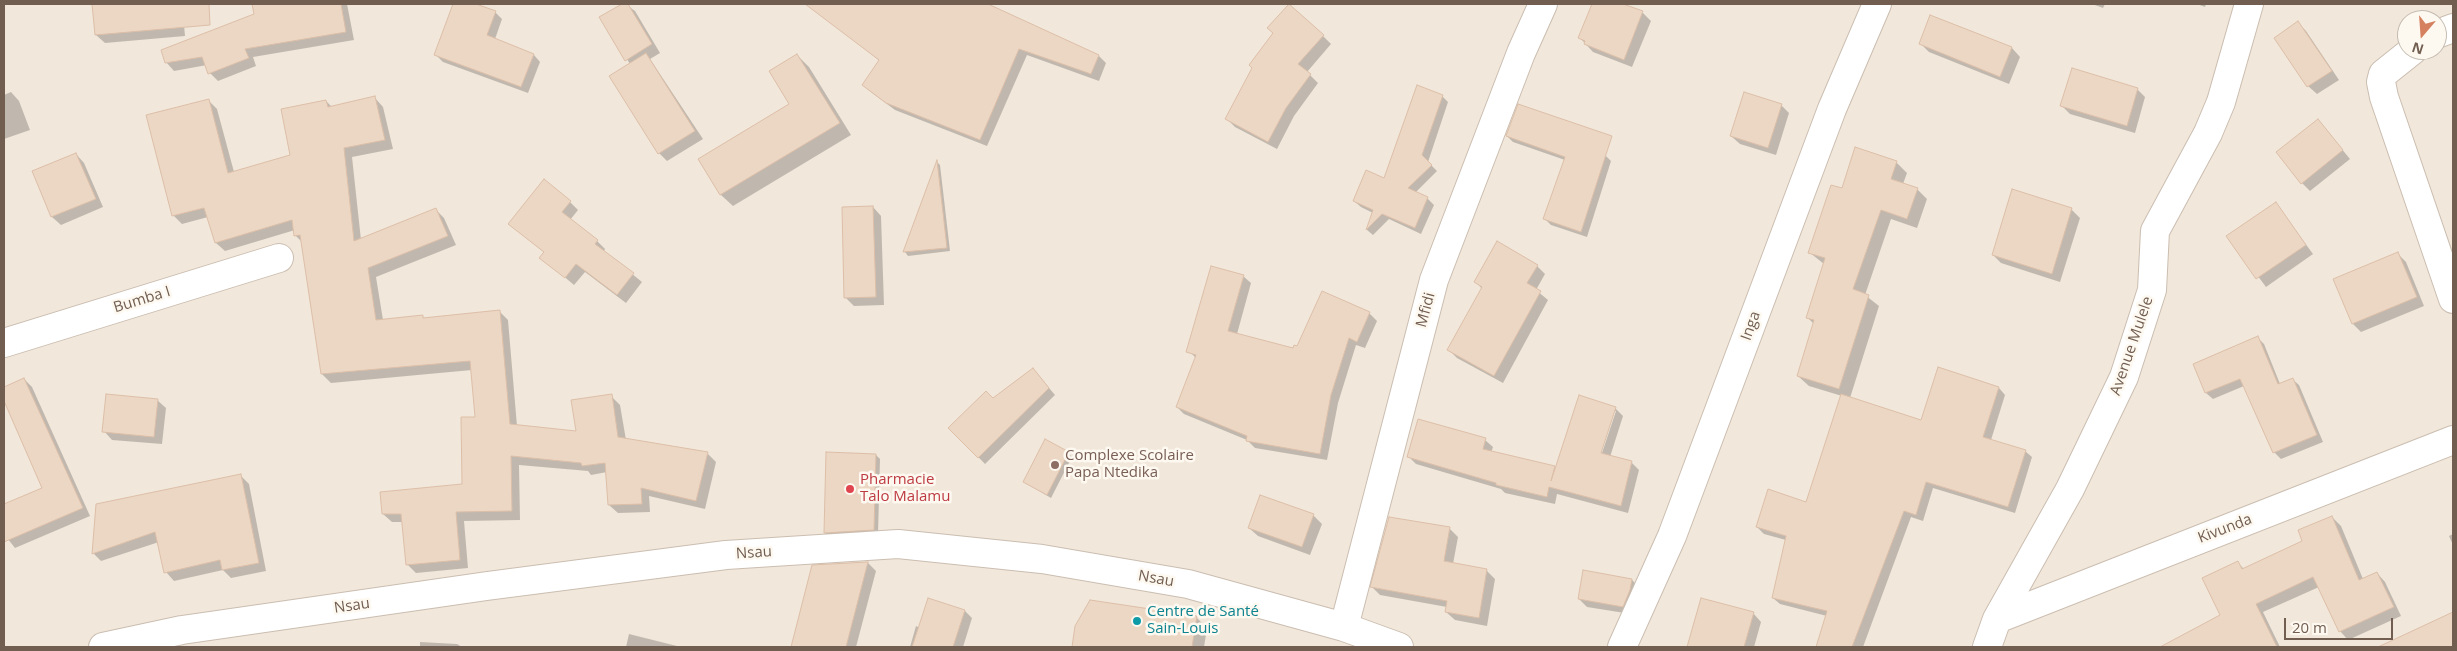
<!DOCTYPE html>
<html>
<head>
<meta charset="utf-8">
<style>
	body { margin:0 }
	#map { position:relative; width:2457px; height:651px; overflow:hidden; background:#faf5ea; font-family:"Open Sans",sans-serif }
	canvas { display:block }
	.frame { position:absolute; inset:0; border:5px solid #725e50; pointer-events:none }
	.north { position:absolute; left:2397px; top:10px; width:50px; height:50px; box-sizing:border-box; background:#fdf9f1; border:1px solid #c5bbb1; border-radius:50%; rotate:198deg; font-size:14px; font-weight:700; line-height:20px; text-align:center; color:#725e50 }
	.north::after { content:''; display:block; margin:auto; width:18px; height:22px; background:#d5805f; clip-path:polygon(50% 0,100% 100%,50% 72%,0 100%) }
	.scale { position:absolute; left:2284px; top:618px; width:109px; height:22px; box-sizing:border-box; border:2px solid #725e50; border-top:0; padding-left:6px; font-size:15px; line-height:18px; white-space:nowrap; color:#725e50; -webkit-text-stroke:4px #fdf9f1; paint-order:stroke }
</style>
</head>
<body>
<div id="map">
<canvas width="2457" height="651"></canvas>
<div class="frame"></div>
<div class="north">N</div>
<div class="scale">20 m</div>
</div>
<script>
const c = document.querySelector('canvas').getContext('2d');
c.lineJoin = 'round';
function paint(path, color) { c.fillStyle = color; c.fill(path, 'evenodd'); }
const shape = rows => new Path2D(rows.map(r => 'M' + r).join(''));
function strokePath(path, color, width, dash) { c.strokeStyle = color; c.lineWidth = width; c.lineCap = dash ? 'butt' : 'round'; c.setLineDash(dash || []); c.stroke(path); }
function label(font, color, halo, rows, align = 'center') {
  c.font = font + ' "Open Sans",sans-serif'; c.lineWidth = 5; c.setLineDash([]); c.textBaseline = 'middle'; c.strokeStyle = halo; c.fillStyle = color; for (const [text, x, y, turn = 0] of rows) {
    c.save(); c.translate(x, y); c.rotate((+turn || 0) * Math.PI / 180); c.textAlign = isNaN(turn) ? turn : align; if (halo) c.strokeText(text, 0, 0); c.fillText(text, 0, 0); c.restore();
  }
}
paint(shape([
	[4,4,2453,4,2453,647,4,647],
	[2407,20,2437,20,2437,50,2407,50]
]), '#f1e7da');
paint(shape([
	[93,4,182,4,185,36,105,43,96,35],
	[253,4,347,4,354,40,253,57,256,66,218,81,210,73,207,65,174,71,166,62,255,15],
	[454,4,472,4,495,12,502,19,495,39,534,55,540,62,528,93,443,62,436,55],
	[625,4,635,11,660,53,650,59,703,139,667,161,659,153,630,64,601,18],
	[823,4,985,4,1099,56,1106,63,1099,81,1027,55,987,146,895,110,871,92,863,85,880,61,817,11],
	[1593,4,1620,4,1642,12,1651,21,1632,67,1593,52,1580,38],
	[2092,4,2105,4,2103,8],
	[2197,4,2206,4,2205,7],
	[1931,16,2012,48,2020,57,2009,84,1929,52,1920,43],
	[2298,23,2306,31,2339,80,2317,94,2308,86],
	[1323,36,1331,44,1307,72,1318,83,1294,116,1277,149,1235,127,1227,119,1254,69],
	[797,55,809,67,851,135,733,206,721,195,700,160,791,105],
	[2137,89,2145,97,2135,133,2070,114,2062,106],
	[11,92,19,101,30,130,4,139,4,95],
	[1442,96,1448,102,1428,162,1437,171,1415,193,1427,198,1434,205,1421,234,1389,219,1373,235,1367,230,1373,213,1361,207,1354,201,1385,179],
	[375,98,383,107,393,149,352,157,361,240,436,210,444,218,456,245,376,277,383,320,422,317,425,319,500,312,508,320,517,426,578,432,611,396,620,405,626,440,708,454,716,462,705,509,649,496,650,512,618,513,609,505,607,472,591,475,588,471,519,465,520,520,464,521,468,568,416,573,407,564,403,522,392,522,383,514,464,485,476,418,472,370,331,383,322,374,302,242,295,235,295,230,225,251,216,243,208,217,182,224,173,215,209,101,217,109,234,172,292,156,326,101,332,107],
	[1781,105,1789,113,1776,155,1740,144,1731,136],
	[2318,120,2350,159,2310,191,2302,183],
	[1507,136,1605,155,1611,161,1587,237,1551,225,1545,219,1565,160,1513,142],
	[76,154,84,163,103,207,61,225,52,217,34,172],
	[937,162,940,165,950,251,908,256,905,252],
	[1896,162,1907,173,1903,184,1917,189,1927,199,1917,228,1891,219,1865,295,1879,306,1850,398,1922,421,1939,369,1999,388,2005,395,1991,440,2025,451,2032,457,2015,513,1933,488,1923,521,1911,517,1863,647,1817,647,1827,616,1780,604,1773,598,1786,540,1764,534,1757,527,1807,503,1842,396,1809,386,1798,376,1814,324,1807,317,1824,264,1809,252,1843,190],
	[570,202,578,210,570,220,597,241,605,249,604,251,642,282,626,303,585,272,574,285,548,263,548,265,541,258,545,253,510,224],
	[2276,204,2313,254,2266,287,2228,236],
	[873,207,881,216,884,305,854,306,845,297],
	[2071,209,2080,218,2060,282,2001,263,1993,255],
	[2398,254,2406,262,2424,306,2361,332,2353,324],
	[1537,266,1545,274,1536,290,1548,300,1503,383,1457,358,1449,350,1482,289,1476,282],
	[1243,276,1251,283,1237,334,1294,350,1369,313,1377,321,1365,348,1356,345,1338,403,1327,460,1255,448,1247,440,1184,414,1177,407,1196,358,1191,353],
	[2257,337,2264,344,2280,384,2292,379,2299,385,2323,442,2281,459,2274,452,2244,386,2213,399,2206,393,2194,364],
	[1033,369,1055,395,985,464,950,428,993,400],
	[24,379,32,387,90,516,15,548,4,534,4,506,44,488,4,398,4,388],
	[157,400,166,408,162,444,112,440,104,431],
	[1615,408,1623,416,1610,457,1631,462,1639,470,1628,513,1557,494,1555,504,1505,493,1501,489,1416,464,1408,456,1485,440,1493,447,1491,453,1556,469],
	[1614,411,1616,411,1600,459,1598,459],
	[1068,453,1072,457,1051,498,1024,482],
	[876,455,880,459,878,534,829,537,825,533],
	[241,476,249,484,266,571,231,578,223,570,174,581,166,572,159,542,101,561,93,553],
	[1313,515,1322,524,1310,555,1258,536,1249,528],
	[2332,517,2341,526,2363,579,2377,573,2385,582,2401,616,2348,640,2340,631,2319,587,2263,612,2280,647,2163,647,2221,616,2238,563,2244,569,2304,541],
	[1449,528,1458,537,1453,564,1486,570,1495,579,1487,626,1455,620,1446,612,1447,607,1380,595,1372,587],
	[2453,534,2453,545,2449,536],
	[868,563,876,571,856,647,793,647],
	[1632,580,1640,588,1631,614,1587,607,1579,599],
	[929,600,965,611,972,618,963,647,910,647,916,626,920,628],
	[1753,613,1761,622,1754,647,1693,647,1689,644],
	[2453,613,2453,647,2429,647,2420,629],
	[1196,617,1207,628,1204,647,1073,647,1076,626],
	[629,634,681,647,626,647],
	[420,642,457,644,462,647,420,647]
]), '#0003');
const building = shape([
	[92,4,209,4,210,25,95,35,92,4],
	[252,4,341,4,346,32,245,49,249,58,208,74,202,57,165,63,161,50,254,14,252,4],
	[453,4,476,4,496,11,487,35,534,54,521,87,434,55,453,4],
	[622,4,628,4,652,44,625,61,599,17,622,4],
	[805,4,988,4,1099,55,1091,74,1019,49,980,140,886,103,862,85,879,60,805,4],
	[1289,4,1324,35,1298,64,1311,74,1286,108,1268,142,1225,119,1252,68,1249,65,1273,33,1267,28,1289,4],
	[1592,4,1623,4,1643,11,1624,60,1584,44,1585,41,1578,38,1592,4],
	[1930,15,2012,47,2000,77,1919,44,1930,15],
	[2298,21,2332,71,2307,87,2274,38,2298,21],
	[646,53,695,131,658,154,609,76,646,53],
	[797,54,840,123,720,195,698,159,789,104,769,71,797,54],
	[2072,68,2138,88,2127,126,2060,106,2072,68],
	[1417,85,1443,95,1422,155,1432,165,1408,188,1428,197,1415,228,1382,214,1366,230,1373,210,1353,201,1366,170,1384,178,1417,85],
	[1744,92,1782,104,1768,148,1730,136,1744,92],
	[375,96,385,140,344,148,354,241,436,208,448,236,368,268,376,320,423,315,423,318,500,310,510,424,576,431,571,400,612,394,618,437,708,452,696,501,641,488,642,504,608,505,605,463,582,466,581,463,511,456,512,511,456,512,460,560,406,565,401,514,382,514,380,492,462,484,461,417,475,417,470,361,321,374,300,235,294,236,292,220,215,243,204,208,172,216,146,115,209,99,228,173,290,155,281,109,326,100,328,107,375,96],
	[1518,104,1612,136,1581,232,1543,219,1565,157,1506,136,1518,104],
	[2318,119,2343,150,2301,184,2276,152,2318,119],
	[1855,147,1897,161,1891,179,1918,188,1907,219,1881,210,1853,289,1869,295,1839,389,1797,376,1814,320,1806,318,1825,258,1808,253,1831,185,1842,188,1855,147],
	[76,153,96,199,51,217,32,171,76,153],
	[937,160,947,248,903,252,937,160],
	[544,179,571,201,562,212,598,240,595,244,634,273,617,295,576,264,565,278,539,258,544,252,508,224,544,179],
	[2012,189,2072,208,2052,274,1992,255,2012,189],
	[2276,202,2306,245,2256,279,2226,236,2276,202],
	[873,206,876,297,844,298,842,207,873,206],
	[1497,241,1538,265,1527,283,1541,291,1494,376,1447,350,1482,287,1474,282,1497,241],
	[2398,252,2417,297,2352,324,2333,279,2398,252],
	[1211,266,1244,275,1228,331,1293,348,1294,345,1297,346,1322,291,1370,312,1357,342,1349,338,1331,395,1320,454,1246,441,1247,436,1176,407,1196,355,1186,352,1211,266],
	[2258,336,2278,384,2293,378,2317,435,2273,453,2240,379,2205,393,2193,364,2258,336],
	[1938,367,1999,387,1983,437,2026,450,2008,507,1926,482,1916,515,1904,511,1852,647,1816,647,1827,611,1772,598,1786,536,1756,527,1768,489,1806,502,1841,394,1921,420,1938,367],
	[1033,368,1049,388,978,458,948,428,986,391,993,398,1033,368],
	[24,378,83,508,4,542,4,504,42,488,4,401,4,387,24,378],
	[106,394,158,399,154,437,102,432,106,394],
	[1579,395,1616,407,1601,453,1632,461,1621,506,1549,487,1547,497,1496,485,1496,483,1407,457,1418,419,1486,438,1483,449,1555,466,1551,481,1579,395],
	[1045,439,1069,452,1047,495,1023,482,1045,439],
	[826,452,876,454,874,530,824,533,826,452],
	[241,474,259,563,222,570,220,560,164,573,155,532,92,554,96,504,241,474],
	[1260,495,1314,514,1302,547,1248,528,1260,495],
	[2332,516,2359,580,2377,572,2394,607,2339,632,2313,577,2256,604,2277,647,2160,647,2220,615,2202,578,2238,561,2242,569,2302,541,2298,530,2332,516],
	[1389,517,1450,527,1444,561,1487,569,1479,618,1445,612,1447,601,1370,587,1389,517],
	[868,562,846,647,791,647,812,565,868,562],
	[1583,570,1632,579,1630,590,1623,607,1578,599,1583,570],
	[928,598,965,610,953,647,912,647,928,598],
	[1701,598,1754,612,1744,647,1687,647,1701,598],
	[1090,600,1197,616,1192,647,1072,647,1075,626,1090,600],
	[2453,612,2453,647,2378,647,2453,612]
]);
paint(building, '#ecd7c5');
strokePath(building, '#ddbfa8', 1);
const street = shape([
	[2437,34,2453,28],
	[2413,50,2383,74,2381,82,2384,97,2453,299],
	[4,343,279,258],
	[1997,619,2453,440],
	[1344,627,1434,280,1521,53,1543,4],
	[103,647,182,630,487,586,726,555,898,544,1042,559,1188,584,1344,627,1399,647],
	[1622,647,1672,536,1832,109,1877,4],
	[1987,647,1997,619,2070,489,2124,377,2152,290,2155,231,2208,133,2221,102,2249,4]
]);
strokePath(street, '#cbbeb1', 30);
strokePath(street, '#fff', 28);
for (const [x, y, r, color] of [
	[1055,465,5,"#8d6e63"],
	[850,489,5,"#e0444e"],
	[1137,621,5,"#0f9aa8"]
]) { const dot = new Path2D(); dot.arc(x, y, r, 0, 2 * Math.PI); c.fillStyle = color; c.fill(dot); strokePath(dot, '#fdf9f1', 2); }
label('15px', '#725e50', '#fdf9f1', [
	["Bumba I",142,300,-17],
	["Mfidi",1426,310,-75],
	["Inga",1751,326,-70],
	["Avenue Mulele",2132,346,-71],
	["Kivunda",2225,529,-21],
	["Nsau",754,553,-4],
	["Nsau",1156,579,10],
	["Nsau",352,606,-8]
]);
label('15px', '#785e54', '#fdf9f1', [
	["Complexe Scolaire",1065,456],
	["Papa Ntedika",1065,473]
], 'left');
label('15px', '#be3a42', '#fdf9f1', [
	["Pharmacie",860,480],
	["Talo Malamu",860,497]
], 'left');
label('15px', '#0d838f', '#fdf9f1', [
	["Centre de Santé",1147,612],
	["Sain-Louis",1147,629]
], 'left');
</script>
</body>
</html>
